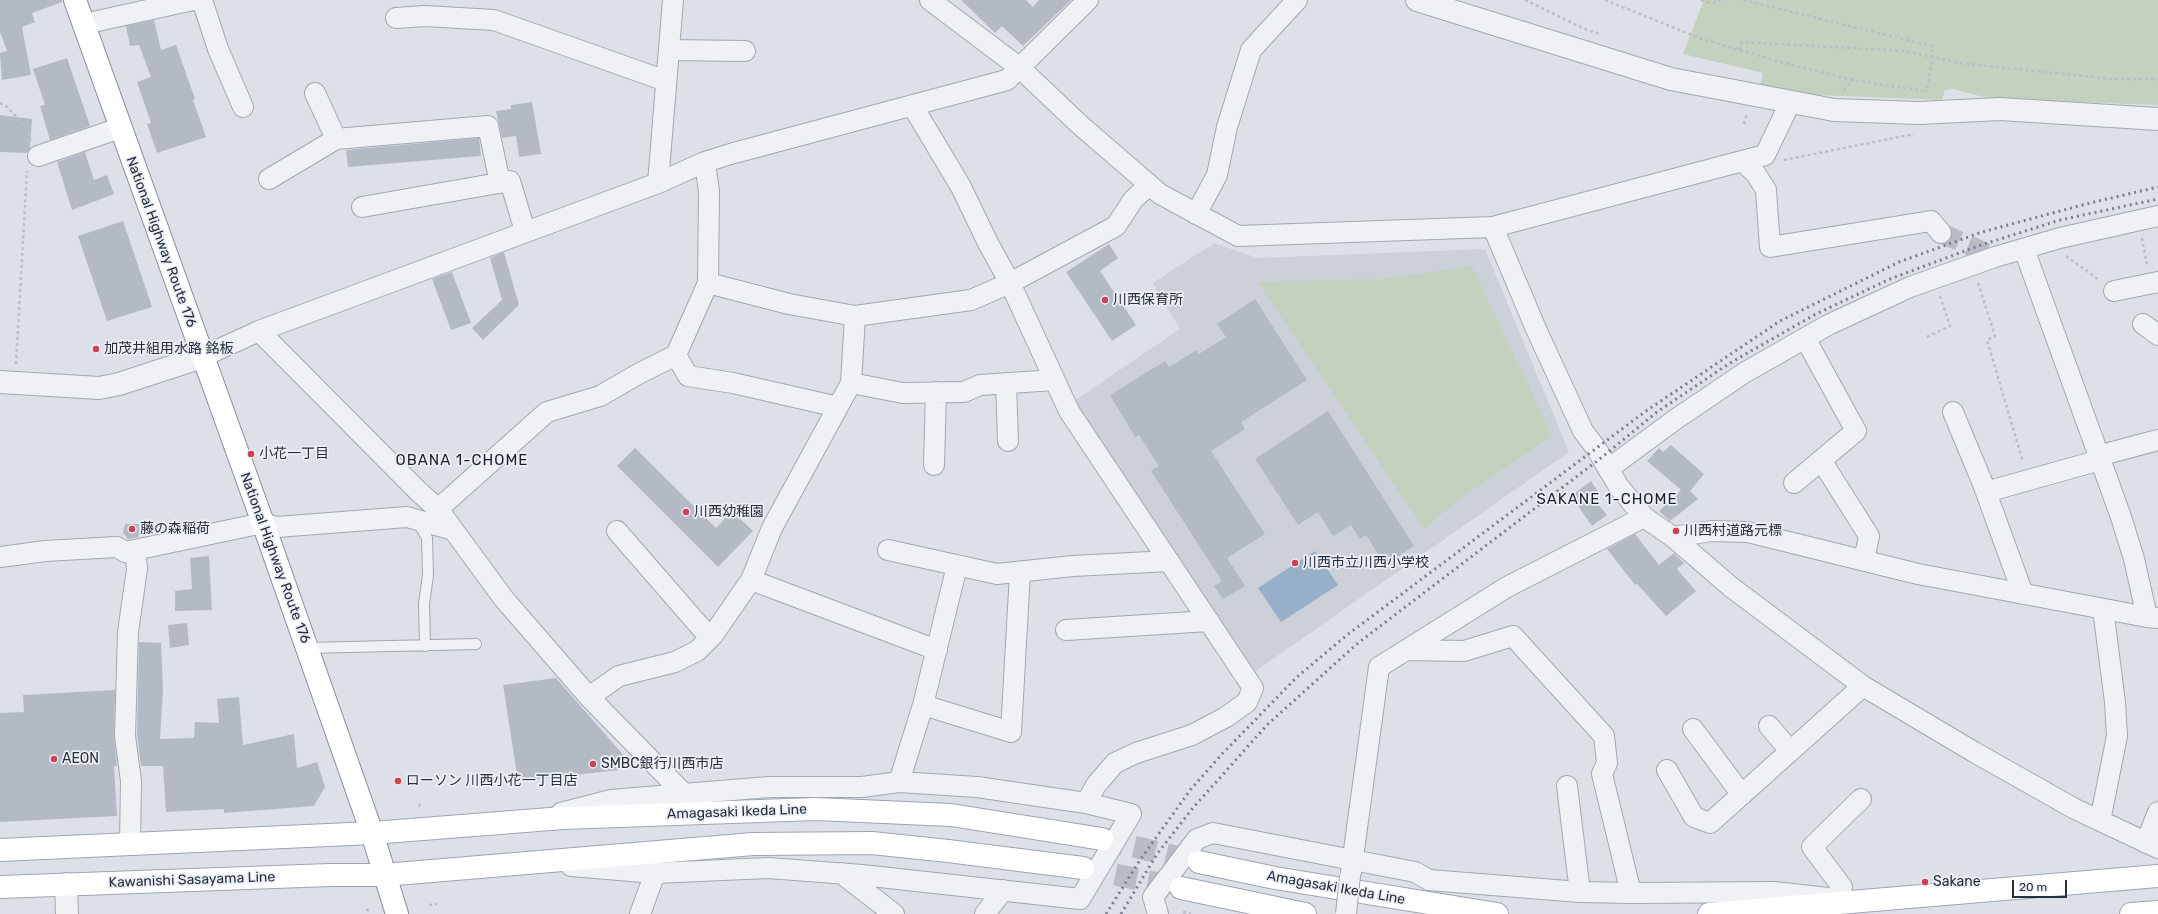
<!DOCTYPE html>
<html>
<head>
<meta charset="utf-8">
<style>
	body { margin:0 }
	#map { position:relative; width:2158px; height:914px; overflow:hidden; background:#dde1e7; font-family:Rubik,sans-serif }
	canvas { display:block }
	.scale { position:absolute; left:2012px; top:880px; width:55px; height:18px; box-sizing:border-box; border:2px solid #262f3d; border-top:0; padding-left:5px; font-size:12px; line-height:14px; white-space:nowrap; color:#262f3d; -webkit-text-stroke:3px #eceff5; paint-order:stroke }
</style>
</head>
<body>
<div id="map">
<canvas width="2158" height="914"></canvas>
<div class="scale">20 m</div>
</div>
<script>
const c = document.querySelector('canvas').getContext('2d');
c.lineJoin = 'round';
function paint(path, color) { c.fillStyle = color; c.fill(path, 'evenodd'); }
const shape = rows => new Path2D(rows.map(r => 'M' + r).join(''));
function strokePath(path, color, width, dash) { c.strokeStyle = color; c.lineWidth = width; c.lineCap = dash ? 'butt' : 'round'; c.setLineDash(dash || []); c.stroke(path); }
function label(font, color, halo, rows, align = 'center') {
  c.font = font + ' Rubik,"Noto Sans JP",sans-serif'; c.lineWidth = 3.5; c.setLineDash([]); c.textBaseline = 'middle'; c.strokeStyle = halo; c.fillStyle = color; for (const [text, x, y, turn = 0] of rows) {
    c.save(); c.translate(x, y); c.rotate((+turn || 0) * Math.PI / 180); c.textAlign = isNaN(turn) ? turn : align; if (halo) c.strokeText(text, 0, 0); c.fillText(text, 0, 0); c.restore();
  }
}
paint(shape([
	[1214,243,1257,258,1485,249,1569,452,1253,673,1071,403,1180,329,1153,283]
]), '#cbd0d9');
paint(shape([
	[1704,0,2158,0,2158,105,1991,99,1953,89,1945,90,1942,100,1818,95,1760,86,1763,73,1683,54],
	[1472,266,1552,436,1459,499,1424,529,1258,282,1383,279]
]), '#c3d1be');
paint(shape([
	[1315,551,1338,585,1281,622,1258,588]
]), '#97afc8');
paint(shape([
	[0,0,62,0,62,2,32,13,35,22,22,27,31,75,2,80,0,53,7,51,0,32],
	[961,0,1026,0,1033,7,1039,0,1071,0,1023,46,1002,26,995,33],
	[154,20,161,50,176,45,195,99,193,100,206,137,157,153,147,124,151,123,137,82,151,77,139,45,130,46,126,26],
	[67,58,90,126,50,140,40,106,45,105,33,69],
	[532,102,541,154,519,157,516,136,502,138,496,111,511,109,511,105],
	[0,115,32,119,30,148,27,153,0,152],
	[479,138,481,156,348,167,346,150],
	[85,152,94,180,107,175,114,194,72,210,57,162],
	[123,221,152,307,107,321,78,236],
	[1109,244,1118,258,1100,271,1136,325,1112,341,1066,272],
	[504,252,519,305,483,340,472,328,502,300,490,258],
	[452,272,471,323,451,330,432,279],
	[1255,299,1307,380,1241,422,1245,429,1211,451,1265,534,1227,558,1245,586,1223,599,1214,586,1222,581,1151,471,1159,466,1139,435,1135,437,1110,395,1165,361,1169,367,1197,350,1199,354,1226,337,1217,324],
	[1328,411,1414,546,1385,565,1366,535,1360,539,1351,525,1333,536,1318,512,1298,525,1255,459],
	[1671,445,1704,474,1690,491,1698,499,1670,521,1659,511,1681,490,1647,461,1659,448,1663,452],
	[635,448,716,528,732,511,753,531,718,567,617,466],
	[1591,481,1599,493,1593,498,1607,515,1592,526,1571,496],
	[125,524,139,524,139,537,128,539,123,533],
	[1635,534,1659,565,1674,553,1684,563,1677,569,1696,591,1666,616,1637,584,1635,585,1607,549],
	[209,556,212,610,175,611,175,591,192,589,190,558],
	[187,623,189,645,170,648,168,625],
	[139,642,161,643,163,690,160,739,194,738,195,722,219,723,217,699,239,697,243,745,294,734,297,768,317,762,325,787,314,806,224,813,224,809,166,812,163,766,141,766,137,735],
	[556,678,633,766,618,766,620,770,518,781,503,685],
	[115,690,114,736,117,766,114,766,117,816,0,822,0,713,24,712,23,695]
]), '#b4bac4');
strokePath(shape([
	[1941,233,1986,253]
]), '#b8bdc5', 20, [20, 10]);
strokePath(shape([
	[1102,839,1199,862],
	[1083,868,1181,888]
]), '#b8bdc5', 22, [22, 11]);
const service = shape([
	[417,521,427,538,428,575,424,604,425,646],
	[307,648,476,644]
]);
const minor = shape([
	[202,0,218,49,243,107],
	[930,0,1020,68,1079,124,1160,194,1238,236,1493,227,1765,155,1790,103],
	[396,18,425,16,494,20,666,81],
	[84,24,193,0],
	[669,50,745,51],
	[315,93,336,139],
	[912,105,961,187,988,243,1010,283,1069,411,1253,688,1247,702,1226,717,1192,735,1136,753,1115,763,1096,785,1086,803],
	[38,156,120,128],
	[1742,161,1756,174,1766,190,1770,247,1931,221,1941,233],
	[269,179,336,139,488,126,500,183],
	[658,183,673,0],
	[362,207,510,181,525,231],
	[1196,214,1217,175,1227,127,1251,50,1297,0],
	[1493,227,1536,329,1583,431,1596,448,1619,487,1644,517,1673,537,1731,587,1863,686,1974,752,2075,809,2158,848],
	[2024,249,2121,517,2134,559,2147,617],
	[708,283,789,304,855,316,971,300,1010,283,1116,226,1133,200,1149,185],
	[2114,291,2158,282],
	[2143,324,2158,335],
	[259,331,658,183,705,162,734,153,1007,80,1088,0],
	[676,355,688,376,733,383,838,407],
	[202,357,259,331,418,491,438,509,504,599,589,697,685,795],
	[851,383,903,393,964,392,980,385,1054,380],
	[1006,383,1008,441],
	[1953,412,1983,484,2023,594],
	[2098,456,2158,440],
	[1821,460,1869,536,1864,560],
	[934,465,936,392],
	[1608,469,1676,419,1744,373,1828,325,1910,287,1995,257,2060,238,2158,216],
	[1794,483,1856,431,1805,338],
	[1986,492,2100,460],
	[438,509,547,412,600,396,640,373,676,355,708,283,709,192,705,162],
	[617,531,710,638],
	[1673,537,1711,531,1748,532,1918,574,2147,617,2158,618],
	[888,550,997,574,1073,566,1169,561],
	[129,551,136,559,137,569,128,632,125,736,131,781,130,843],
	[0,557,45,551,117,547,125,552,263,523,277,527,407,517,453,530],
	[751,580,937,650],
	[1066,630,1209,621],
	[1407,650,1464,651,1513,636,1604,736,1607,763,1602,774,1631,893],
	[589,697,619,676,675,662,697,651,713,635,751,580,772,528,851,383,855,316],
	[923,705,1011,732,1020,573],
	[1769,726,1790,751],
	[1693,729,1742,795],
	[1667,770,1694,817,1710,823,1863,686],
	[899,782,923,705,957,566],
	[1567,786,1580,892],
	[561,813,611,800,769,787,862,787,899,782,977,787,1086,803,1131,814,1080,899,862,875,768,868,655,873,571,866],
	[2100,821,2117,736,2115,702,2103,609],
	[2146,843,2158,812],
	[1351,872,1379,667,1507,587,1644,517],
	[841,873,894,914],
	[1840,900,1842,887,1812,847,1861,799],
	[640,914,655,873],
	[985,914,1003,890],
	[1158,914,1153,897,1197,839,1213,833,1415,872,1429,880,1580,892,1631,893,1774,892,1828,898]
]);
const tertiary = shape([
	[1417,0,1671,79,1834,110,1919,113,2000,109,2158,119],
	[0,382,99,388,119,384,202,357],
	[66,884,67,914]
]);
const primary = shape([
	[0,850,372,833,563,818,816,809,951,815,1102,839],
	[1199,862,1275,878,1497,914],
	[0,887,330,875,384,875,753,844,872,843,948,851,1083,868],
	[1181,888,1305,914],
	[1709,914,2158,876],
	[2131,914,2158,912]
]);
const trunk = shape([
	[75,0,263,523,372,833,397,914]
]);
strokePath(service, '#a2a8b1', 12);
strokePath(minor, '#a2a8b1', 22);
strokePath(tertiary, '#a2a8b1', 24);
strokePath(primary, '#9ca5b3', 24);
strokePath(trunk, '#848e9d', 24);
strokePath(shape([
	[1525,0,1587,30,1600,34],
	[1605,0,1702,39,1784,63,1853,80,1923,91],
	[1701,0,1710,3,1721,0],
	[1743,0,1932,46,1933,57,1926,92],
	[1739,50,1742,42,1905,51,1960,63,2112,79,2158,79],
	[1844,90,1853,80],
	[0,103,7,107,25,126,31,140],
	[1744,124,1747,113],
	[1784,160,1914,134],
	[2142,238,2147,265],
	[2066,256,2099,280],
	[1978,283,1995,336,1987,340,2023,462],
	[1927,337,1950,326,1940,296],
	[16,364,27,171],
	[419,804,421,809],
	[429,905,437,904],
	[366,910,369,910],
	[1183,912,1191,914]
]), '#bbbfc5', 2.5, [3, 3]);
strokePath(service, '#eff1f5', 10);
strokePath(minor, '#eff1f5', 20);
strokePath(tertiary, '#eff1f5', 22);
strokePath(primary, '#fff', 22);
strokePath(trunk, '#fff', 22);
strokePath(shape([
	[1106,914,1140,860,1191,789,1222,754,1297,677,1347,635,1646,411,1780,321,1899,262,1982,232,2086,204,2158,187],
	[1121,914,1157,854,1192,809,1267,725,1358,643,1601,458,1657,412,1730,363,1816,314,1890,279,1978,246,2060,220,2158,199]
]), '#768090', 3, [2, 4]);
const minorBridge = shape([
	[1346,914,1350,876]
]);
strokePath(minorBridge, '#a2a8b1', 22, []);
strokePath(minorBridge, '#eff1f5', 20);
for (const [x, y, r, color] of [
	[1105,300,4,"#cf3f55"],
	[96,349,4,"#cf3f55"],
	[251,454,4,"#cf3f55"],
	[686,512,4,"#cf3f55"],
	[132,529,4,"#cf3f55"],
	[1676,531,4,"#cf3f55"],
	[1295,563,4,"#cf3f55"],
	[54,759,4,"#cf3f55"],
	[593,764,4,"#cf3f55"],
	[398,781,4,"#cf3f55"],
	[1925,882,4,"#cf3f55"]
]) { const dot = new Path2D(); dot.arc(x, y, r, 0, 2 * Math.PI); c.fillStyle = color; c.fill(dot); strokePath(dot, '#eceff5', 1.5); }
label('14px', '#262f3d', '#eceff5', [
	["National Highway Route 176",161,242,70],
	["National Highway Route 176",275,558,70],
	["Amagasaki Ikeda Line",737,812,-2],
	["Kawanishi Sasayama Line",192,880,-2],
	["Amagasaki Ikeda Line",1336,888,10]
]);
label('14px', '#262f3d', '#eceff5', [
	["川西保育所",1113,300],
	["加茂井組用水路 銘板",104,349],
	["小花一丁目",259,454],
	["川西幼稚園",694,512],
	["藤の森稲荷",140,529],
	["川西村道路元標",1684,531],
	["川西市立川西小学校",1303,563],
	["AEON",62,759],
	["SMBC銀行川西市店",601,764],
	["ローソン 川西小花一丁目店",406,781],
	["Sakane",1933,882]
], 'left');
c.letterSpacing = '1px';
label('15px', '#19202e', '#eceff5', [
	["OBANA 1-CHOME",462,461],
	["SAKANE 1-CHOME",1607,500]
]);
c.letterSpacing = '0px';
</script>
</body>
</html>
